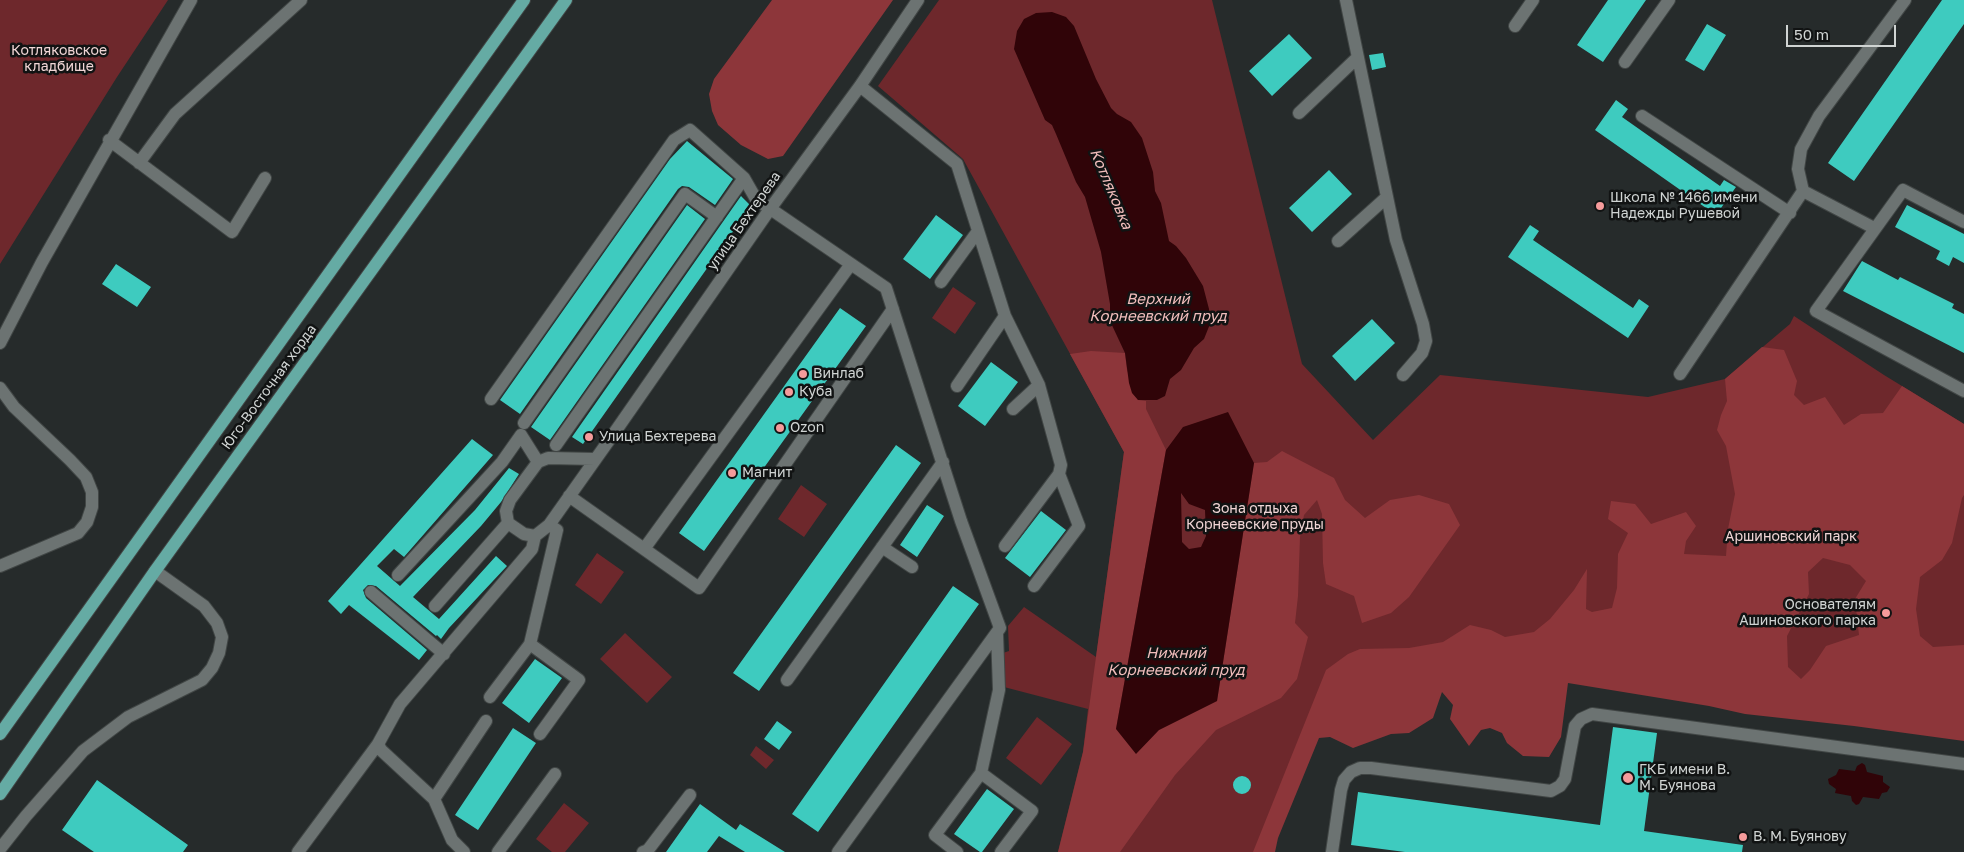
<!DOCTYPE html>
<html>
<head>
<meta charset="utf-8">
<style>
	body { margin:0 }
	#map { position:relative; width:1964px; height:852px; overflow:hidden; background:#262b2b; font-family:"Golos Text",sans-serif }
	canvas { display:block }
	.scale { position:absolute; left:1786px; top:25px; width:110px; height:22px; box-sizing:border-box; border:2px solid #d0d4d3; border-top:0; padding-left:6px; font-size:15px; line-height:18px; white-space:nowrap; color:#d0d4d3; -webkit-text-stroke:4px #111313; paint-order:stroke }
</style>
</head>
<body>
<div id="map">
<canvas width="1964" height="852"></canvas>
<div class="scale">50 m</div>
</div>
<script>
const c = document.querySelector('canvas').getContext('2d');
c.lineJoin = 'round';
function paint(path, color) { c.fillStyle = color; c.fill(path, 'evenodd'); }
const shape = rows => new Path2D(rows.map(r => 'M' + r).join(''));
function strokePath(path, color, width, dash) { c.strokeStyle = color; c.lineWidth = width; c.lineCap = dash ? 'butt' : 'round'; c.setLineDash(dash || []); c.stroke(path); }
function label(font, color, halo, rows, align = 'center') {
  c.font = font + ' "Golos Text",sans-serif'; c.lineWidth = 5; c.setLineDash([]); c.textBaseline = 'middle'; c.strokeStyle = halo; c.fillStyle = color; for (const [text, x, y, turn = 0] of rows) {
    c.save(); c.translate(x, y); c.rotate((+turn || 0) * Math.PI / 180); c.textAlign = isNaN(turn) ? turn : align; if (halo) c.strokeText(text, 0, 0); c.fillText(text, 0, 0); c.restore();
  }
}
paint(shape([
	[0,0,168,0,117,77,0,264],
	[939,0,1212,0,1302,364,1373,440,1440,375,1648,397,1725,379,1790,324,1794,316,1884,375,1964,424,1964,735,1505,670,1330,670,1266,852,1058,852,1083,752,1088,709,1004,687,1003,653,1009,651,1008,626,1024,607,1096,657,1124,452,963,159,878,86],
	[953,287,976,303,955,334,932,318],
	[801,485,827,504,804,537,778,519],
	[597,553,624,572,601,604,575,585],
	[625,633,672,677,647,703,600,659],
	[1037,717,1072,744,1041,785,1006,758],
	[756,746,774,760,766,769,750,755],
	[564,803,589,823,565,852,552,852,536,839]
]), '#6e282c');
paint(shape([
	[772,0,893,0,783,156,768,159,741,145,718,125,712,111,709,94,714,79],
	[1762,347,1784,350,1797,381,1794,395,1804,405,1825,397,1844,425,1861,414,1883,413,1902,386,1964,424,1964,495,1962,498,1952,543,1942,560,1920,577,1916,609,1920,636,1933,647,1964,645,1964,741,1854,726,1745,714,1709,706,1568,683,1561,737,1549,757,1523,756,1507,743,1502,733,1490,728,1481,730,1469,746,1450,719,1453,705,1442,692,1433,718,1409,733,1391,734,1353,748,1330,737,1319,738,1278,838,1275,852,1253,852,1326,670,1348,654,1360,649,1409,648,1443,642,1470,625,1491,630,1505,637,1534,632,1550,619,1574,590,1587,569,1586,609,1592,612,1612,608,1617,588,1618,554,1628,533,1608,519,1611,501,1635,504,1651,524,1686,512,1696,526,1686,541,1684,554,1726,556,1728,529,1735,494,1726,446,1717,430,1721,415,1727,401,1725,379],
	[1823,558,1850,565,1866,581,1855,599,1859,635,1826,646,1810,670,1801,679,1788,667,1787,636,1809,594,1808,572],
	[1091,351,1125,353,1127,370,1138,400,1146,401,1146,409,1166,450,1116,729,1159,730,1217,701,1254,463,1267,462,1282,451,1334,478,1345,500,1365,518,1390,500,1419,495,1449,504,1460,525,1409,597,1391,613,1362,623,1354,596,1326,584,1323,563,1322,514,1317,500,1304,515,1300,537,1298,596,1295,623,1308,637,1297,679,1281,698,1216,730,1175,775,1120,852,1058,852,1083,752,1124,452,1070,354]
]), '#8d363a');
paint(shape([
	[1052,12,1066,17,1074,26,1096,79,1111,108,1117,114,1131,122,1142,138,1153,172,1155,191,1161,203,1169,241,1176,246,1186,258,1203,286,1209,309,1210,324,1204,339,1194,348,1181,370,1170,379,1165,396,1157,400,1138,400,1132,393,1129,383,1125,353,1110,321,1110,304,1101,252,1085,197,1076,182,1056,134,1052,125,1045,120,1014,49,1017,31,1024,19,1036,13],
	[1228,412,1254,463,1217,701,1159,730,1136,754,1116,729,1166,450,1183,427],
	[1181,493,1189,504,1205,510,1206,536,1201,547,1189,549,1182,542],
	[1862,763,1865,765,1867,772,1883,776,1883,782,1890,787,1887,792,1882,793,1879,799,1863,797,1859,804,1856,805,1852,801,1851,796,1835,793,1836,789,1829,784,1828,779,1836,775,1839,769,1855,771,1857,766]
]), '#300408');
paint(shape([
	[1608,0,1646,0,1603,62,1577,45],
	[1942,0,1964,0,1964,24,1854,181,1828,163],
	[1707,24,1726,35,1704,71,1685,60],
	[1289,34,1312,58,1272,96,1249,71],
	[1383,53,1386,67,1372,70,1369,55],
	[1616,100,1628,109,1622,117,1720,186,1724,180,1736,187,1716,215,1595,130],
	[687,141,733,179,715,205,689,187,682,186,678,189,520,414,500,400,670,159],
	[1329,170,1352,194,1312,232,1289,208],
	[741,196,751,206,583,444,572,437],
	[687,205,705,219,550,440,531,427],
	[1907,205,1964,234,1964,263,1953,257,1949,266,1936,259,1940,251,1895,227],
	[936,215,963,235,930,279,903,259],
	[1530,225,1539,231,1533,240,1633,308,1639,299,1649,306,1628,338,1508,257],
	[1862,261,1898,280,1900,277,1954,304,1952,308,1964,314,1964,353,1843,291],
	[116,264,151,287,137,307,102,284],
	[840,308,866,326,704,551,679,533],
	[1372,319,1395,343,1355,381,1332,356],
	[991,362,1018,382,985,426,958,406],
	[472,439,493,455,404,557,394,549,377,566,400,586,475,510,509,468,519,474,501,502,481,526,413,597,439,619,496,556,507,566,449,628,441,639,437,635,436,636,376,586,368,585,363,590,366,598,427,650,419,660,349,605,341,614,328,601],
	[896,445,921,463,759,691,733,673],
	[927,505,944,516,917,557,900,545],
	[1041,511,1066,530,1030,577,1005,558],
	[953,586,979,604,818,832,792,814],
	[535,659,562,678,529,723,502,703],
	[777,721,792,732,779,750,764,739],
	[1613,727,1657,733,1644,831,1743,845,1742,852,1405,852,1351,845,1358,792,1600,825],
	[513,728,536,743,478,830,455,815],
	'1233 785a9 9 0 1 1 18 0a9 9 0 1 1-18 0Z',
	[97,780,188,845,183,852,94,852,62,830],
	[987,789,1014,809,982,852,980,852,954,834],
	[700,804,736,830,740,824,785,852,745,852,719,836,707,852,666,852]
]), '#3ecbbf');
const minor = shape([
	[1346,0,1396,240,1423,324,1426,341,1422,353,1403,375],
	[1515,26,1533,0],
	[1625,62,1669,0],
	[860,86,957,164,1005,316,1039,385,1061,465,1059,474,1005,546],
	[1299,113,1358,57],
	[1642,116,1790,213],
	[109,140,232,232,265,178],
	[139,163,175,114,301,0],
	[1803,191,1874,228],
	[1964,222,1903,190,1816,311,1964,391],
	[1338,241,1387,197],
	[851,264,644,549,699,588,893,309],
	[941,282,978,231],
	[0,343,42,262,191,0],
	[1680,374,1803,191,1798,169,1801,149,1819,116,1905,0],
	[957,386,1005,316],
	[0,388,14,407,70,460,86,477,92,492,92,507,87,522,78,533,0,566],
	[491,399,674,140,690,130,744,178,756,199,886,288,961,521,1000,628,838,852],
	[1013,409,1039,385],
	[524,423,685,194,717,217],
	[556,445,744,178],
	[595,459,548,458,538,462,510,500,506,511,508,523,524,534,535,536,549,525,617,429,770,209,860,86,918,0],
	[569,496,644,549],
	[882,547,912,567],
	[398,575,502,462,521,435,538,462],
	[1034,586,1079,526,1059,474],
	[371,592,444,654],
	[435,606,508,523],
	[530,644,579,680,540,734],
	[787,680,943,462],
	[490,697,530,644,557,530,549,525],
	[981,773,1032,811,1001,852],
	[434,799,486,721],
	[0,849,26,816,83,751,128,717,202,680,212,668,219,653,222,637,217,623,204,606,155,571],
	[298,852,378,744],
	[464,852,452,840,434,799,381,750,378,744,400,704,532,549,535,536],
	[498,852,555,774],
	[643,852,648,850,690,795],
	[957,852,935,835,981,773,999,690,997,633],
	[1332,852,1341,790,1344,780,1351,772,1360,768,1371,768,1551,791,1560,786,1565,779,1575,726,1581,719,1592,714,1964,764]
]);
const major = shape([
	[0,734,524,0],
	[0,794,155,571,566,0]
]);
strokePath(minor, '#414645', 14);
strokePath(major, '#414645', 14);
strokePath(minor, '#6c7372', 12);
strokePath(major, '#65aba4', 12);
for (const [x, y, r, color] of [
	[1600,206,5,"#f59b9b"],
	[803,374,5,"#f59b9b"],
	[789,392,5,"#f59b9b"],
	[780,428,5,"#f59b9b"],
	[589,437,5,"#f59b9b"],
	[732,473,5,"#f59b9b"],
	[1886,613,5,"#f59b9b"],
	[1628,778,6,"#f59b9b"],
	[1743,837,5,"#f59b9b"]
]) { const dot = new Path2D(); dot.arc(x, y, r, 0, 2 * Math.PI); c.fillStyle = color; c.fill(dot); strokePath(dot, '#111313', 2); }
label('14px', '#f1d6d6', '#111313', [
	["Котляковское",59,51],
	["кладбище",59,67],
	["Зона отдыха",1255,509],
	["Корнеевские пруды",1255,525],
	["Аршиновский парк",1791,537]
]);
label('14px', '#d0d4d3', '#111313', [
	["Школа № 1466 имени",1610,198],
	["Надежды Рушевой",1610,214],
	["Винлаб",813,374],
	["Куба",799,392],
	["Ozon",790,428],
	["Улица Бехтерева",599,437],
	["Магнит",742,473],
	["Основателям",1876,605,"right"],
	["Ашиновского парка",1876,621,"right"],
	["ГКБ имени В.",1639,770],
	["М. Буянова",1639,786],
	["В. М. Буянову",1753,837]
], 'left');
label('14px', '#d0d4d3', '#111313', [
	["улица Бехтерева",744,221,-55],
	["Юго-Восточная хорда",269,387,-54]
]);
label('italic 15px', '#f0bdbb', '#111313', [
	["Котляковка",1111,189,67],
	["Верхний",1158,299],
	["Корнеевский пруд",1158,316],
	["Нижний",1176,653],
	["Корнеевский пруд",1176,670]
]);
</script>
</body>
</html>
